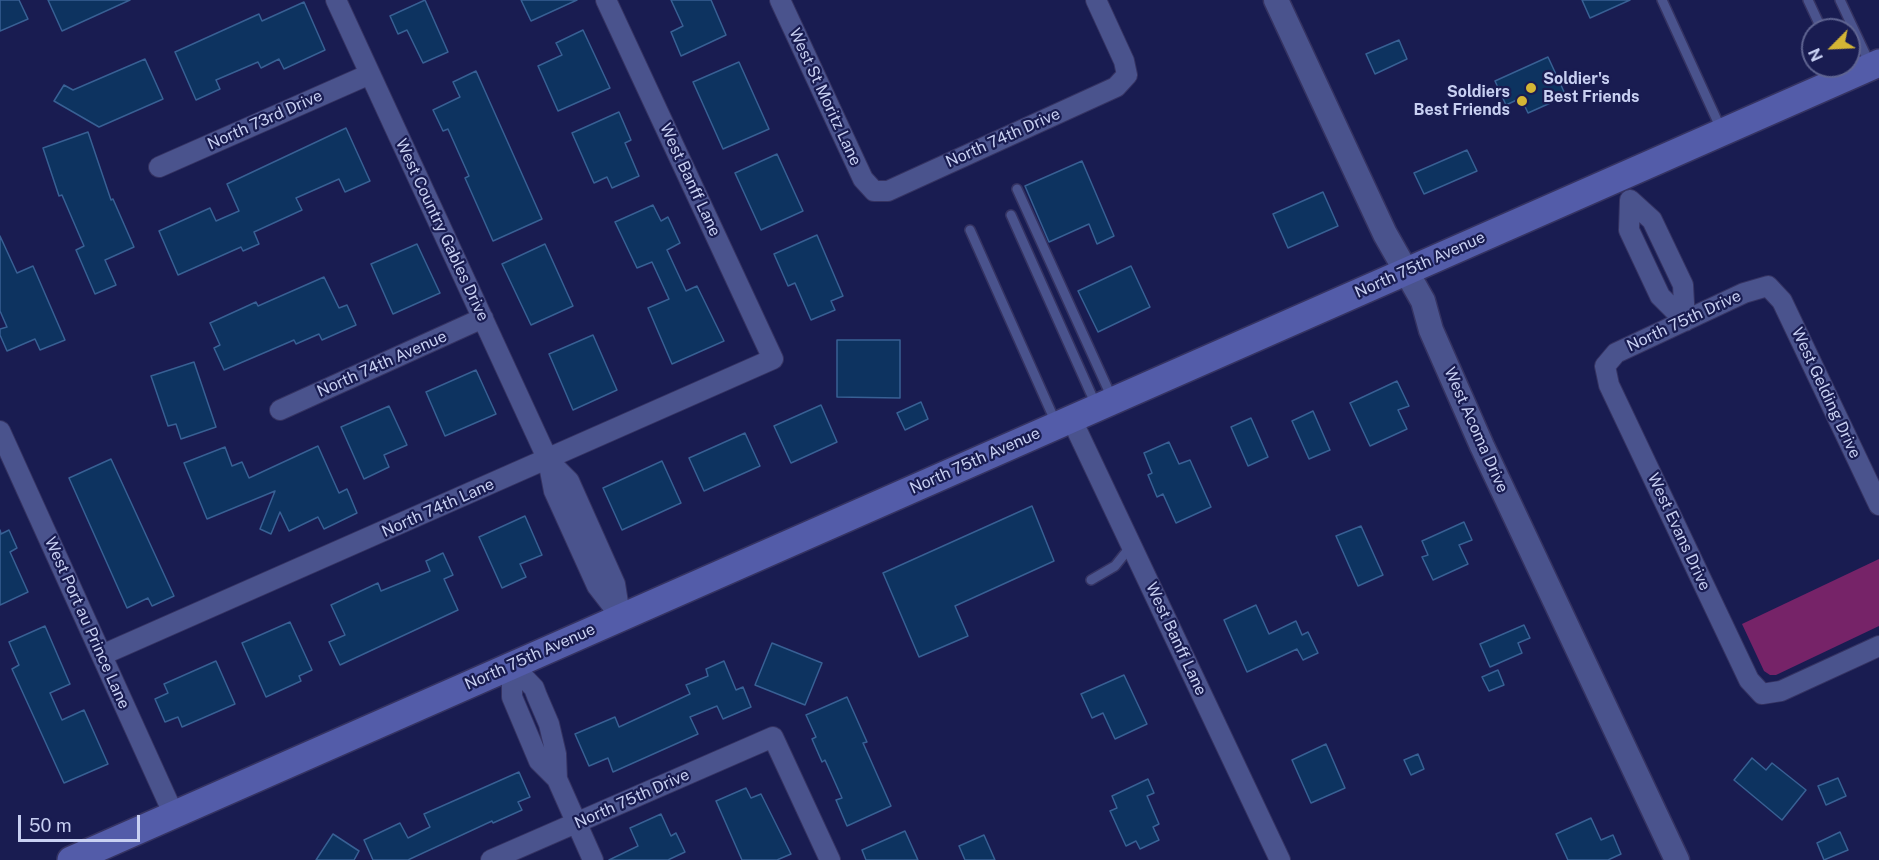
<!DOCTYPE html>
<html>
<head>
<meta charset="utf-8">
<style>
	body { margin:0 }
	#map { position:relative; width:1879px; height:860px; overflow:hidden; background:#191c51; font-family:"Public Sans",sans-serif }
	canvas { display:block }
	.north { position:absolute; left:1801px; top:18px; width:60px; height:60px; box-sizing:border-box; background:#191c51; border:2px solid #5f6491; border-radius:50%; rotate:246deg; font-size:16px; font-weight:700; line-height:24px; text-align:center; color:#c8d0f2 }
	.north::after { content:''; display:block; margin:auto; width:21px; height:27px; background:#d4b635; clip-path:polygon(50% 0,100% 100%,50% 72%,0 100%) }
	.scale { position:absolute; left:18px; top:815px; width:122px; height:27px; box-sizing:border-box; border:3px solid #c8d0f2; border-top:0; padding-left:8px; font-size:18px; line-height:21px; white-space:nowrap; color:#c8d0f2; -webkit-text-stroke:4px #191c51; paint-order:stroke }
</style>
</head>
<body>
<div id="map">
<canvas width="1879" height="860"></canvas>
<div class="north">N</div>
<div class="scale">50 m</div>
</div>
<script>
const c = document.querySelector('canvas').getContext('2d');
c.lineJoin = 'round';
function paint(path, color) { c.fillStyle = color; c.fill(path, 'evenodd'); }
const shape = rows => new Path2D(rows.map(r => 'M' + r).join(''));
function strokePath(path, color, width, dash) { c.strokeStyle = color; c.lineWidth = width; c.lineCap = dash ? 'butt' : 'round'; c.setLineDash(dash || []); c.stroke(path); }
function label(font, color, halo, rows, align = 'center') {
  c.font = font + ' "Public Sans",sans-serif'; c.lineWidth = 4.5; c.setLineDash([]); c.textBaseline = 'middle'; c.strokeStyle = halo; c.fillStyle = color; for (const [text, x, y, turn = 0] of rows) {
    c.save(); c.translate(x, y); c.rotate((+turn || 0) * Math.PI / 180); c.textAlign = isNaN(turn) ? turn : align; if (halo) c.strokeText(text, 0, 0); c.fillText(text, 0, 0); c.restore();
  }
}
paint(shape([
	[1879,559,1879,626,1776,675,1770,675,1764,671,1742,624]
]), '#762368');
const building = shape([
	[0,0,19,0,28,19,0,31,0,0],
	[48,0,130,0,62,31,48,0],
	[425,0,448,52,423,63,407,30,398,34,390,16,425,0],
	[521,0,577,0,531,21,521,0],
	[671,0,711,0,726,35,681,56,671,32,683,26,671,0],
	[1582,0,1630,0,1590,18,1582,0],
	[304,2,325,50,284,69,279,59,261,68,258,62,216,80,220,89,196,100,175,52,259,14,262,21,304,2],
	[583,30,610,88,558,111,538,66,562,55,556,43,583,30],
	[1399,40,1407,59,1375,74,1366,54,1399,40],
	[1548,57,1566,96,1528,113,1521,98,1506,105,1495,81,1548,57],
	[145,59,163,99,99,127,54,101,64,85,73,90,145,59],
	[739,62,769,129,723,149,693,82,739,62],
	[476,71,542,219,493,241,465,178,469,176,448,129,443,131,433,110,460,97,453,82,476,71],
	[619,112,631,140,625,143,639,176,612,188,607,177,594,183,572,133,619,112],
	[346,128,370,181,345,192,339,179,296,198,302,210,254,232,259,244,243,251,241,247,178,275,159,231,210,208,216,221,239,211,227,184,346,128],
	[88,132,111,200,113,199,134,247,105,260,116,285,95,294,76,250,84,246,62,195,59,196,43,148,88,132],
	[1467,150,1477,171,1424,194,1414,173,1467,150],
	[777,154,803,211,761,230,735,173,777,154],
	[1082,161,1114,236,1097,244,1089,224,1049,242,1025,186,1082,161],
	[1323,192,1338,226,1288,248,1273,214,1323,192],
	[653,205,661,221,668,217,680,243,667,250,686,291,697,286,724,341,672,364,648,308,669,299,652,262,637,268,615,222,653,205],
	[817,235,843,296,831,301,835,310,811,320,795,283,788,286,774,254,817,235],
	[0,236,17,273,33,266,65,340,40,350,35,339,7,351,0,335,0,329,7,327,0,311,0,236],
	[417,244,440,293,393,314,371,264,417,244],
	[545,244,573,306,531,325,502,264,545,244],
	[1131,266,1150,307,1098,332,1078,291,1131,266],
	[324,277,339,308,347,305,356,325,322,340,319,334,296,344,294,340,224,370,214,348,220,345,210,323,256,302,258,306,324,277],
	[593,335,617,390,573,410,549,354,593,335],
	[837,340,900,340,900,398,837,397,837,340],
	[194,362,216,427,181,439,176,424,168,426,151,376,194,362],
	[476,370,496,414,445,436,426,392,476,370],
	[1397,381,1409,406,1398,410,1407,429,1370,446,1350,403,1397,381],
	[921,402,928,419,905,430,897,413,921,402],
	[821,405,837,442,791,463,774,426,821,405],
	[389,406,407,445,384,455,389,467,364,479,341,427,389,406],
	[1313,411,1330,450,1309,459,1292,421,1313,411],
	[1251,418,1268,457,1248,466,1231,427,1251,418],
	[745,433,760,466,704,491,689,458,745,433],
	[1169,442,1179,464,1190,460,1211,507,1176,523,1163,494,1157,497,1148,475,1152,473,1144,453,1169,442],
	[318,446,339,493,347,489,357,513,324,529,318,517,289,531,280,512,271,534,260,529,275,491,207,519,184,463,225,447,232,466,242,462,249,478,318,446],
	[111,459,174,596,152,606,148,598,127,608,69,478,111,459],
	[662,461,681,503,622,530,603,488,662,461],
	[1032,506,1054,561,955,606,968,636,919,657,883,573,1032,506],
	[525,516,542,555,520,564,526,577,502,588,479,537,525,516],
	[1464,522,1472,540,1459,545,1468,564,1433,580,1422,557,1428,555,1422,541,1464,522],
	[1361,526,1383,575,1358,586,1336,536,1361,526],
	[0,530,1,534,9,530,17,548,10,552,28,592,0,605,0,530],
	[443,553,453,575,444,579,458,610,340,665,329,642,345,635,331,605,378,583,381,591,430,571,426,561,443,553],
	[1256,605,1269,634,1296,621,1302,635,1308,632,1318,653,1303,660,1297,649,1247,672,1224,620,1256,605],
	[290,622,312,670,299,676,301,681,266,697,242,643,290,622],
	[1524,625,1530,638,1518,643,1522,653,1490,667,1480,644,1524,625],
	[45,626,70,684,50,693,62,720,84,710,108,764,64,783,12,669,19,665,9,642,45,626],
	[772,643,822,663,805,705,755,685,772,643],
	[216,661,235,704,182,727,178,717,165,722,155,699,168,693,164,684,216,661],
	[724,661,736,690,743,687,751,707,723,719,717,706,690,717,698,734,613,772,608,758,589,766,575,734,615,717,619,727,690,694,686,685,708,676,706,669,724,661],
	[1498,670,1504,685,1489,691,1482,677,1498,670],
	[1124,675,1147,724,1115,739,1103,713,1092,718,1081,694,1124,675],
	[847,697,867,742,863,743,891,806,847,826,836,800,842,798,825,760,822,762,812,739,816,737,806,715,847,697],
	[1326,744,1345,788,1311,803,1292,760,1326,744],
	[1418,754,1424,769,1411,775,1404,760,1418,754],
	[1752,758,1766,770,1772,763,1806,790,1782,820,1734,780,1752,758],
	[519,772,530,797,518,802,522,810,493,823,492,821,408,860,373,860,364,840,400,823,408,838,430,827,424,814,519,772],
	[1838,778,1846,796,1826,805,1818,786,1838,778],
	[1148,779,1154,793,1147,796,1159,824,1153,827,1159,840,1140,849,1136,841,1126,846,1110,811,1117,808,1112,796,1148,779],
	[746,788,751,798,761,794,791,854,777,860,742,860,716,801,746,788],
	[661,814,671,836,676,833,685,852,668,860,609,860,638,846,630,828,661,814],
	[1591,818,1601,840,1613,835,1621,854,1608,860,1568,860,1556,834,1591,818],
	[905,831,918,860,866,860,862,850,905,831],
	[1840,832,1848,850,1824,860,1817,843,1840,832],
	[333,834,359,851,354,860,316,860,333,834],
	[984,835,995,860,965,860,959,846,984,835]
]);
paint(building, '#0d3360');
strokePath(building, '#386094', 1.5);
const service = shape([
	[1662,0,1721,129],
	[1808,0,1822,30],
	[1840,0,1870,64],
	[1017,189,1112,398],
	[1011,215,1096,405],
	[970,230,1056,423],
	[1091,580,1115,566,1131,546]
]);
const minor = shape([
	[336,0,548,460,554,491,597,586,621,617],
	[780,0,863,179,874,191,888,191,1116,87,1127,75,1124,61,1096,0],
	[159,167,370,74],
	[1630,200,1629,230,1660,296,1685,321],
	[1630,200,1652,220,1683,285,1685,321],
	[280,410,483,318],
	[1071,418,1280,860],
	[0,431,174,815],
	[548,460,569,481,615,584,620,615],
	[1879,505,1782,301,1768,286,1744,293,1616,353,1605,366,1609,385,1749,680,1762,694,1781,691,1879,646],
	[102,655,773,359,606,0],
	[512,665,534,688,537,696,549,724,556,754,557,779,593,860],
	[512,665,512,697,539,761,557,779],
	[491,860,773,737,830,860]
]);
const tertiary = shape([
	[1276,0,1385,234,1423,301,1431,330,1482,446,1677,860]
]);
const secondary = shape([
	[71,860,1879,63]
]);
strokePath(service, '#353362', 12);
strokePath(minor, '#353362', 22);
strokePath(tertiary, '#353362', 27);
strokePath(secondary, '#353362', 30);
strokePath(service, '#4a538d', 9);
strokePath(minor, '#4a538d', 20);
strokePath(tertiary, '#4a538d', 24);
strokePath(secondary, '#535ca9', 27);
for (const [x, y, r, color] of [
	[1531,88,6,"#d4b635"],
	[1522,101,6,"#d4b635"]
]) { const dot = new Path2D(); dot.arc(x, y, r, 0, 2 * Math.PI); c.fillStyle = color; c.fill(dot); strokePath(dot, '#191c51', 2); }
label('bold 16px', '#c8d0f2', '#191c51', [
	["Soldier's",1543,79],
	["Best Friends",1543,97],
	["Soldiers",1510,92,"right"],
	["Best Friends",1510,110,"right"]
], 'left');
label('16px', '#c8d0f2', '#191c51', [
	["West St Moritz Lane",825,97,65],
	["North 73rd Drive",265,120,-24],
	["North 74th Drive",1003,138,-24],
	["West Banff Lane",690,180,65],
	["West Country Gables Drive",442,230,65],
	["North 75th Avenue",1420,265,-24],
	["North 75th Drive",1684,321,-25],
	["North 74th Avenue",382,364,-24],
	["West Gelding Drive",1826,393,65],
	["West Acoma Drive",1476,430,66],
	["North 75th Avenue",975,461,-24],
	["North 74th Lane",438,508,-24],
	["West Evans Drive",1679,532,65],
	["West Port au Prince Lane",87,623,66],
	["West Banff Lane",1176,639,65],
	["North 75th Avenue",530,657,-24],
	["North 75th Drive",632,799,-24]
]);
</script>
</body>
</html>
